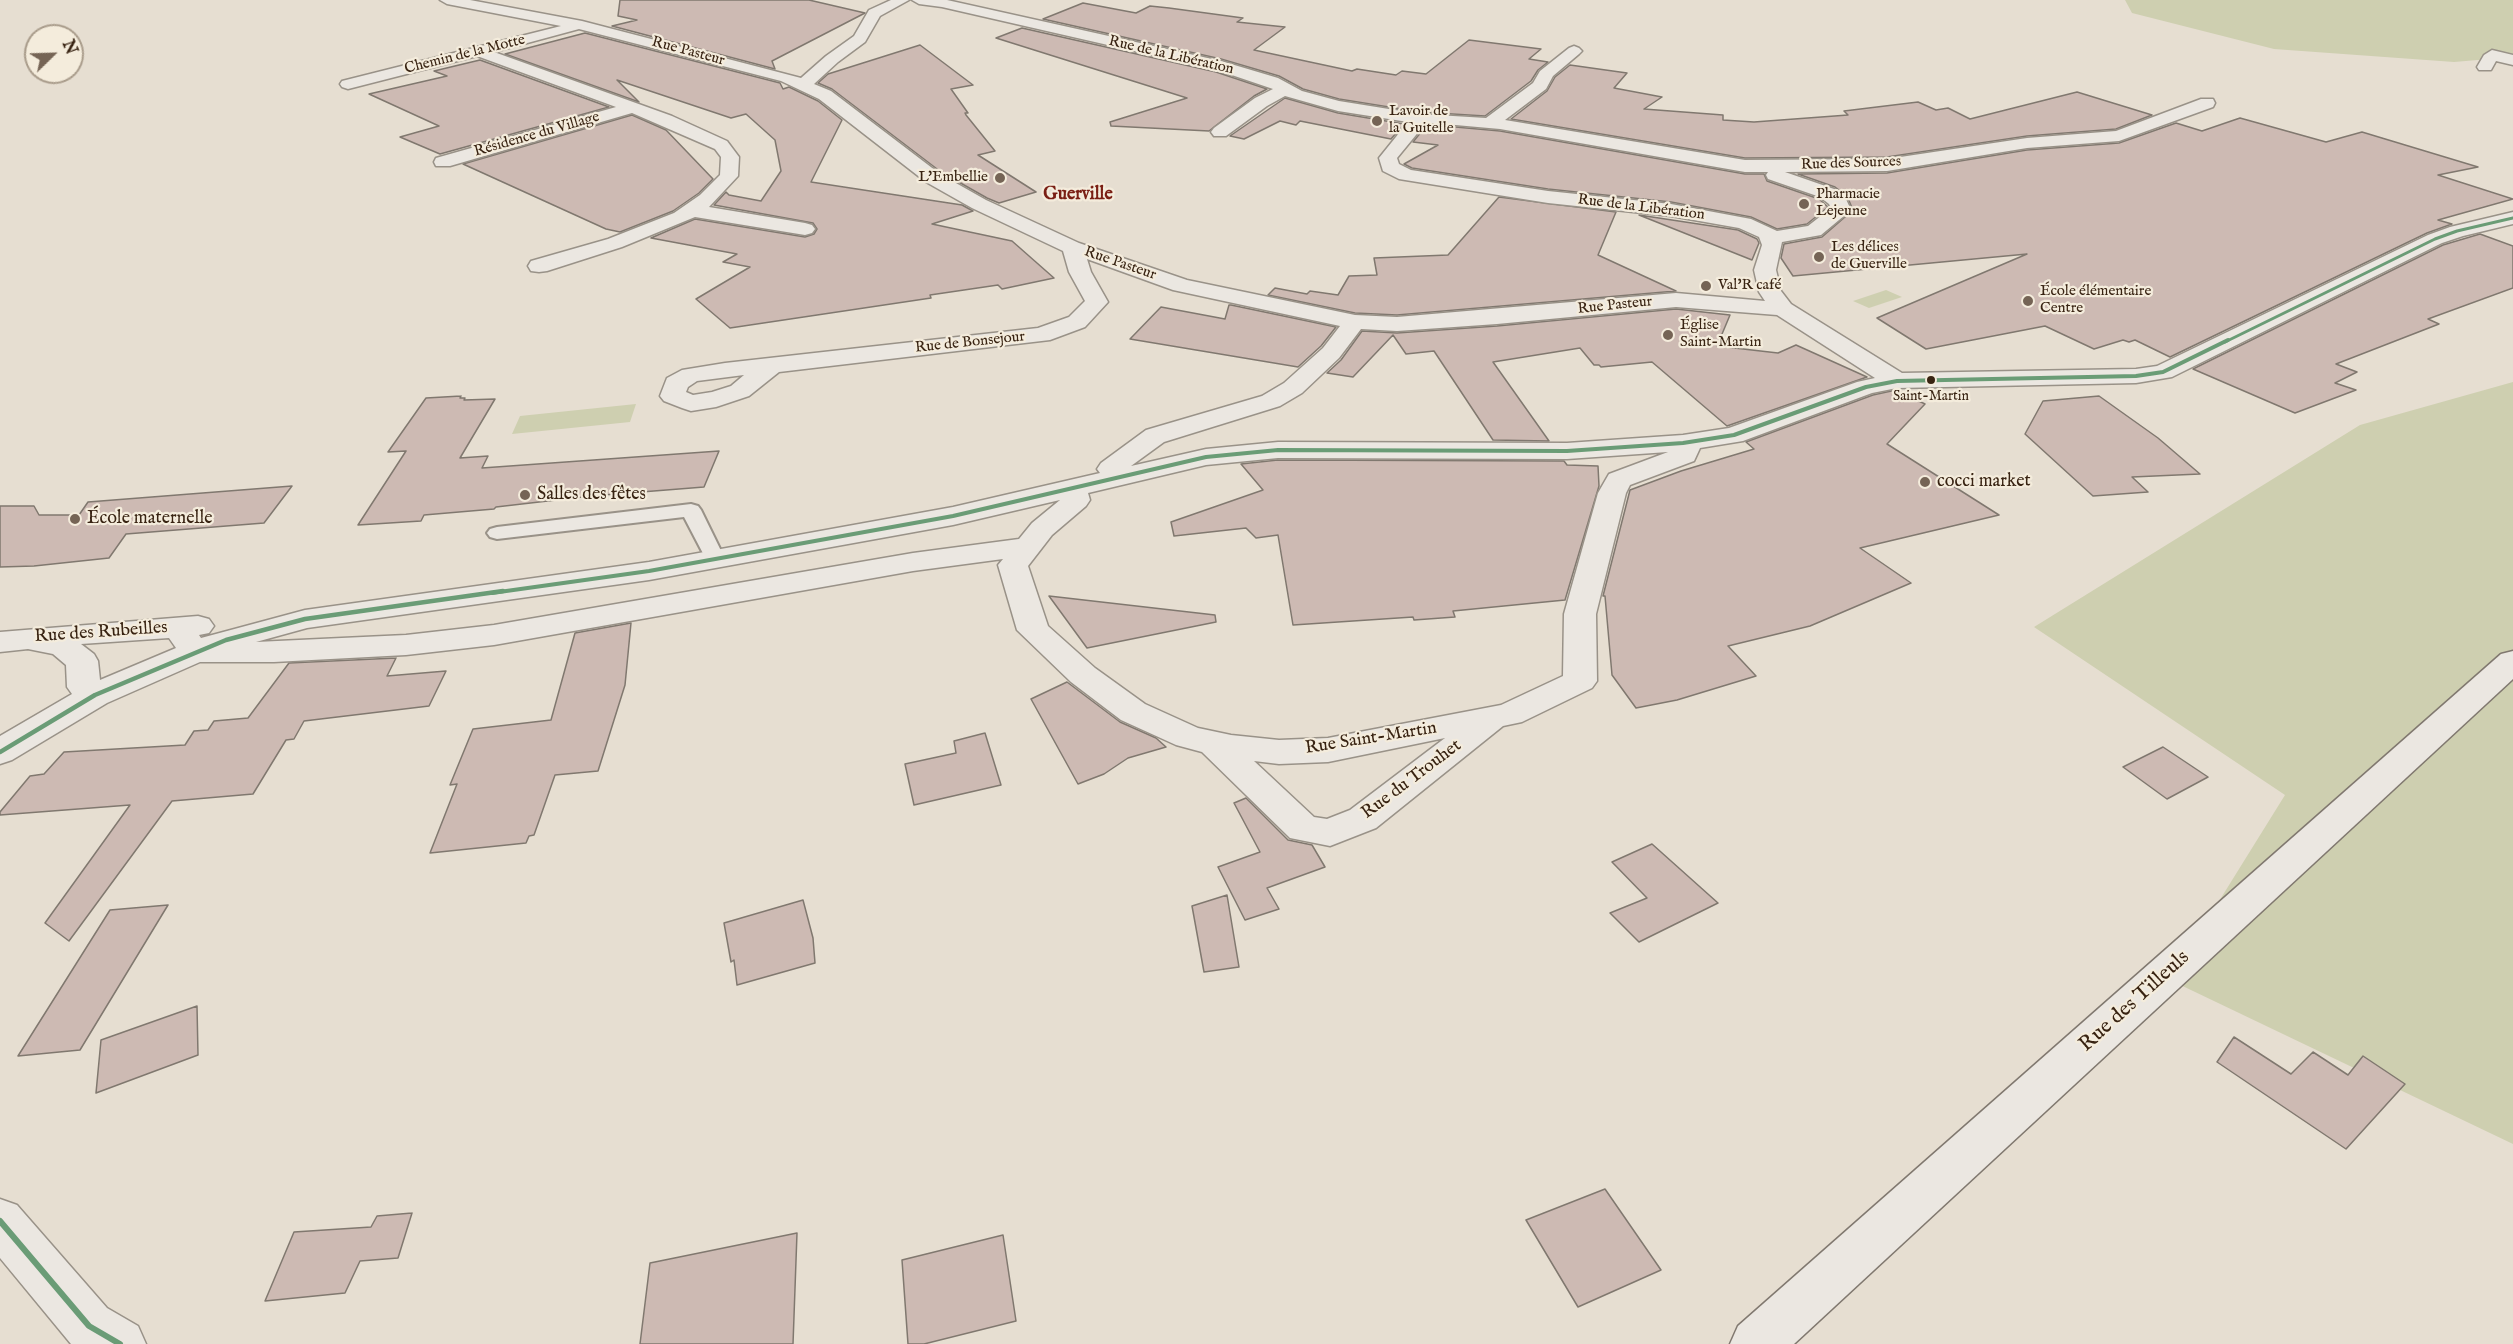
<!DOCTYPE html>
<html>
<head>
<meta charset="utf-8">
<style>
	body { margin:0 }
	#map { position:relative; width:2513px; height:1344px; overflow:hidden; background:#e6ded1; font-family:"IM FELL English",serif }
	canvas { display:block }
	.north { position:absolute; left:24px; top:24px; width:60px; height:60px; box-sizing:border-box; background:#f4ecdc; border:2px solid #a99c8b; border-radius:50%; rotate:67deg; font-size:16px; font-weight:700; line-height:24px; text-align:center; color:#382312 }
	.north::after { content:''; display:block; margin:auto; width:21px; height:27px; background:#756455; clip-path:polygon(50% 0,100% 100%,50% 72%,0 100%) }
</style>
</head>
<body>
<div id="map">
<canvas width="2513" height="1344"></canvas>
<div class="north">N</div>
</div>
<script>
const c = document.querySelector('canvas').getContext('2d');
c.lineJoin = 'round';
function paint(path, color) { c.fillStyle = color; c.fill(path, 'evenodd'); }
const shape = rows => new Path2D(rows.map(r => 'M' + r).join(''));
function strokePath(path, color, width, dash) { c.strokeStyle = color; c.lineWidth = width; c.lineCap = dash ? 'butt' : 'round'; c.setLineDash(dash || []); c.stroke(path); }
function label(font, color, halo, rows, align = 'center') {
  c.font = font + ' "IM FELL English",serif'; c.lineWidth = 4.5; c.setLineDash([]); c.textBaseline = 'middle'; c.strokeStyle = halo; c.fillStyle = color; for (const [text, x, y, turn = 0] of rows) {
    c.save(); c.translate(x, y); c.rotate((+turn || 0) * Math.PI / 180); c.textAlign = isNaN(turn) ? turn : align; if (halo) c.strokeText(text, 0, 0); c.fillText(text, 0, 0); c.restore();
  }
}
paint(shape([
	[2125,0,2513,0,2513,57,2454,62,2274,49,2132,13],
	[1886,290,1902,297,1869,308,1853,301],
	[2513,382,2513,1144,2170,980,2285,795,2034,627,2360,425],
	[636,404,630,422,512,434,520,416]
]), '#cecfb0');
const building = shape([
	[620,0,809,0,865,13,772,61,775,69,612,26,637,20,618,16,620,0],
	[1083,3,1136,13,1150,6,1169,8,1243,18,1237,22,1285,27,1254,50,1352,71,1357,69,1396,75,1402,71,1426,74,1469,40,1541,49,1529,59,1548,62,1538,70,1531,81,1485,116,1420,112,1339,99,1303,89,1279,76,1221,59,1043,19,1083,3],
	[1022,28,1216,72,1267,89,1254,96,1209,131,1111,126,1110,122,1187,98,996,38,1022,28],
	[585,33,780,83,783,89,789,87,818,101,842,120,811,182,962,205,973,211,932,224,1012,241,1054,278,1002,289,998,285,930,295,931,298,730,328,696,299,750,267,723,262,737,254,651,238,695,219,805,237,814,234,817,229,813,223,714,205,726,192,729,195,761,201,781,171,775,140,746,114,731,118,617,80,639,102,505,54,585,33],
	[920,45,973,85,951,89,968,113,965,113,966,115,995,151,978,155,1036,192,999,203,987,198,941,172,832,89,818,83,828,74,920,45],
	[480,60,609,107,440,154,400,137,439,126,369,94,447,76,434,71,480,60],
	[1570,65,1627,73,1614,88,1662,97,1644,109,1723,115,1723,120,1754,122,1848,115,1844,111,1918,102,1936,110,1948,108,1970,119,2077,92,2152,115,2116,129,2027,136,1887,157,1745,158,1511,119,1547,91,1555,77,1570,65],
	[1285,98,1338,113,1404,124,1391,139,1300,121,1296,125,1280,121,1244,139,1230,136,1285,98],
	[632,115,666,130,713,179,699,193,673,211,620,232,606,229,463,164,632,115],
	[2240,118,2326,142,2362,132,2478,167,2438,175,2513,199,2438,220,2452,224,2427,233,2170,357,2135,340,2129,342,2123,340,2094,349,2045,326,1926,349,1877,318,2027,254,1793,276,1781,258,1784,244,1822,237,1853,210,1847,196,1835,187,1798,174,1887,173,2027,150,2119,143,2176,123,2202,131,2240,118],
	[1433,125,1500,131,1745,174,1764,174,1767,181,1819,199,1828,207,1807,224,1777,229,1751,217,1671,202,1548,189,1412,168,1404,164,1438,145,1413,142,1426,126,1433,125],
	[1499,197,1616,212,1598,255,1676,291,1397,315,1355,313,1268,295,1275,288,1307,294,1310,291,1338,295,1349,276,1377,275,1374,258,1448,255,1499,197],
	[1639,215,1738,230,1757,239,1759,243,1752,260,1639,215],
	[2480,234,2513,246,2513,288,2428,319,2439,324,2336,364,2357,372,2335,383,2356,390,2295,413,2193,369,2443,245,2480,234],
	[1229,305,1231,305,1336,327,1321,346,1298,367,1130,339,1161,307,1225,319,1229,305],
	[1676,309,1730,315,1717,346,1778,353,1796,345,1867,377,1727,426,1652,362,1601,367,1599,365,1594,365,1580,348,1493,362,1549,441,1493,440,1434,351,1406,354,1393,335,1353,377,1327,373,1341,360,1362,331,1397,333,1497,326,1676,309],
	[1896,390,1925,404,1887,444,1999,515,1860,548,1911,583,1810,626,1728,646,1756,676,1677,700,1636,708,1612,675,1605,596,1603,596,1630,490,1681,471,1754,449,1746,442,1873,395,1896,390],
	[461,396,460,398,465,398,464,400,495,399,460,458,488,456,482,468,719,451,704,487,591,496,496,507,494,509,424,515,421,521,358,525,406,451,388,452,426,398,461,396],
	[2099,396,2158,438,2200,474,2132,477,2148,492,2093,496,2025,434,2043,401,2099,396],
	[1278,460,1564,461,1567,465,1598,466,1599,486,1565,600,1453,611,1455,617,1414,620,1413,617,1293,625,1278,535,1256,538,1246,528,1174,536,1171,522,1263,490,1241,464,1278,460],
	[292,486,264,523,126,534,109,558,34,566,0,567,0,506,34,506,39,515,79,515,88,502,292,486],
	[1049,596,1215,615,1216,622,1087,648,1049,596],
	[631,623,625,685,598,771,555,775,534,835,529,836,526,843,430,853,457,784,450,785,473,729,551,720,575,633,631,623],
	[396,658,387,676,446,671,429,706,304,721,294,739,286,740,253,794,172,801,69,941,45,923,130,805,0,815,0,812,30,776,44,774,64,752,185,745,194,731,208,730,214,721,248,718,289,663,396,658],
	[1067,682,1120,722,1156,738,1166,747,1128,758,1104,774,1078,784,1031,699,1067,682],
	[985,733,1001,785,914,805,905,764,956,753,954,741,985,733],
	[2163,747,2208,777,2167,799,2123,767,2163,747],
	[1246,798,1288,840,1312,845,1325,867,1267,888,1279,909,1245,920,1218,867,1260,852,1234,803,1246,798],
	[1652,844,1718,903,1639,942,1610,913,1647,898,1612,862,1652,844],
	[1227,895,1239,967,1204,972,1192,906,1227,895],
	[803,900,813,938,815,963,737,985,734,960,731,962,724,923,803,900],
	[168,905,80,1050,18,1056,110,910,168,905],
	[197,1006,198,1055,96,1093,101,1040,197,1006],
	[2234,1037,2291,1074,2313,1052,2348,1075,2363,1056,2405,1084,2346,1149,2217,1062,2234,1037],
	[1605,1189,1661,1270,1578,1307,1526,1220,1605,1189],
	[412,1213,398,1258,360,1261,345,1293,265,1301,294,1232,371,1227,377,1216,412,1213],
	[797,1233,793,1344,640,1344,650,1263,797,1233],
	[1003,1235,1016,1321,924,1344,908,1344,902,1260,1003,1235]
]);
paint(building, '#cdbab3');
strokePath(building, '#80786f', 1.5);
const lane = shape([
	[691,504,698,506,701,510,725,559,722,563,708,563,684,517,497,539,490,537,487,533,490,529,497,527,691,504]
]);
const street = shape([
	[440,0,470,0,582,21,801,78,826,56,854,36,869,10,891,0,909,0,880,16,865,42,838,62,814,84,831,91,940,174,986,200,1079,243,1187,280,1355,315,1397,317,1676,293,1765,301,1759,292,1754,270,1762,245,1759,237,1739,228,1671,216,1548,203,1399,179,1383,171,1379,158,1408,122,1338,111,1285,96,1267,106,1226,136,1214,136,1211,132,1214,128,1255,98,1273,89,1217,70,942,7,919,4,912,0,947,0,1221,61,1278,78,1302,91,1339,101,1420,114,1486,118,1533,83,1540,71,1569,48,1574,46,1579,48,1582,51,1579,54,1553,76,1546,89,1505,120,1745,160,1887,159,2027,138,2116,131,2201,99,2213,99,2215,103,2213,107,2119,141,2027,148,1887,171,1785,172,1834,189,1845,197,1851,210,1821,235,1782,242,1776,270,1781,291,1791,304,1902,373,2136,369,2157,366,2428,235,2450,227,2513,212,2513,224,2463,236,2442,243,2172,377,2136,383,1897,388,1872,393,1743,441,1700,448,1694,461,1630,485,1626,493,1596,614,1597,681,1592,688,1522,722,1503,726,1376,828,1330,846,1290,838,1202,752,1176,745,1121,720,1071,682,1017,630,998,565,1003,559,913,571,494,645,406,655,274,662,200,662,107,703,12,760,0,764,0,736,72,694,67,687,66,665,53,654,28,649,0,652,0,632,198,616,209,619,214,626,209,633,199,635,201,638,305,610,649,562,953,507,1100,473,1097,469,1101,463,1146,430,1262,396,1284,383,1323,348,1340,326,1173,290,1087,259,1091,272,1108,302,1085,327,1050,340,779,372,749,396,716,407,691,411,682,408,664,401,660,396,667,378,682,370,725,363,1038,328,1069,317,1085,301,1069,272,1063,251,972,208,926,182,819,99,781,81,579,29,494,52,672,116,727,141,739,157,738,176,709,207,805,223,812,225,815,229,812,233,805,235,695,217,622,247,547,271,539,272,531,271,528,266,531,261,608,239,674,213,700,195,720,175,721,157,715,149,632,113,450,166,436,166,434,162,436,158,616,107,477,56,348,89,342,87,340,84,342,81,561,26,447,4,440,0],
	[1433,123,1500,129,1745,172,1768,172,1766,175,1768,179,1820,197,1829,204,1831,208,1808,226,1777,231,1751,219,1671,204,1548,191,1411,170,1399,164,1397,158,1425,124,1433,123],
	[1676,307,1777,315,1875,378,1857,382,1729,428,1683,435,1567,443,1278,442,1206,449,1131,466,1164,442,1280,406,1302,393,1339,358,1361,329,1397,331,1497,324,1676,307],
	[744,375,731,386,712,392,693,395,686,392,688,387,697,381,744,375],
	[1668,452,1609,474,1598,493,1564,614,1563,676,1501,705,1328,738,1279,740,1231,735,1198,728,1145,704,1095,668,1048,626,1028,566,1052,535,1086,506,1090,500,1088,493,1206,465,1278,458,1567,459,1668,452],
	[1060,500,1032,523,1019,539,913,553,494,625,406,635,256,642,307,628,649,580,953,525,1060,500],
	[169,638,176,648,100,680,98,661,94,654,81,644,169,638],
	[1445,738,1350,810,1327,819,1314,817,1254,761,1279,764,1328,762,1445,738],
	[2492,50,2513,55,2513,65,2496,61,2491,70,2479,70,2477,67,2484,55,2492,50],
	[0,1199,17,1205,107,1308,138,1326,146,1344,71,1344,0,1258,0,1199]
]);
const secondary = shape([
	[2513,651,2513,679,1794,1344,1730,1344,1738,1326,2501,654,2513,651]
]);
strokePath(lane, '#999288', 4);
strokePath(street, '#999288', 3);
strokePath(secondary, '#80786f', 3);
paint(lane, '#ebe7e1');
paint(street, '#ebe7e1');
paint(secondary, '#ebe7e1');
strokePath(shape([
	[2225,342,2435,239,2457,231,2513,218]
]), '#6a9c76', 3);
strokePath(shape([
	[492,593,649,571,953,516,1206,457,1278,450,1567,451,1683,443,1734,435,1866,387,1897,381,2136,376,2163,372,2228,340]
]), '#6a9c76', 4);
strokePath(shape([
	[0,752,95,695,226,640,305,619,503,591]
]), '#6a9c76', 4.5);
strokePath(shape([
	[0,1221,89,1326,120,1344]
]), '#6a9c76', 6);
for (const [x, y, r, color] of [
	[1377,121,6,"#756455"],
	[1000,178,6,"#756455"],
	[1804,204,6,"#756455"],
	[1819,257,6,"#756455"],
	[1706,286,6,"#756455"],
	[2028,301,6,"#756455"],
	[1668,335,6,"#756455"],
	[1931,380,5,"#382312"],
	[1925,482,6,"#756455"],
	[525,495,6,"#756455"],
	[75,519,6,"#756455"]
]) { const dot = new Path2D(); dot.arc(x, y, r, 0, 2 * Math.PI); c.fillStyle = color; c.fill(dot); strokePath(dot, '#f4ecdc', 2); }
label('14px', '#382312', '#f4ecdc', [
	["Saint-Martin",1931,397]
]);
label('15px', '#382312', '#f4ecdc', [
	["Rue Pasteur",688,52,15],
	["Chemin de la Motte",465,55,-14],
	["Rue de la Libération",1171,56,13],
	["Résidence du Village",537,135,-16],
	["Rue des Sources",1851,164,-2],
	["Rue de la Libération",1641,208,7],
	["Rue Pasteur",1120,264,19],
	["Rue Pasteur",1615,306,-6],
	["Rue de Bonsejour",970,343,-6]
]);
label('15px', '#382312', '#f4ecdc', [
	["Lavoir de",1389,112],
	["la Guitelle",1389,129],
	["L'Embellie",988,178,"right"],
	["Pharmacie",1816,195],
	["Lejeune",1816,212],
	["Les délices",1831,248],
	["de Guerville",1831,265],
	["Val'R café",1718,286],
	["École élémentaire",2040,292],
	["Centre",2040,309],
	["Église",1680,326],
	["Saint-Martin",1680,343]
], 'left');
label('bold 18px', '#7a1f14', '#f4ecdc', [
	["Guerville",1078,195]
]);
label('18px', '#382312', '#f4ecdc', [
	["cocci market",1937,482],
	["Salles des fêtes",537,495],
	["École maternelle",87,519]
], 'left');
label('18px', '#382312', '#f4ecdc', [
	["Rue des Rubeilles",101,633,-4],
	["Rue Saint-Martin",1371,739,-9],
	["Rue du Trouhet",1412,780,-37]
]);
label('21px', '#382312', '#f4ecdc', [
	["Rue des Tilleuls",2135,1002,-42]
]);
</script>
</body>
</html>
